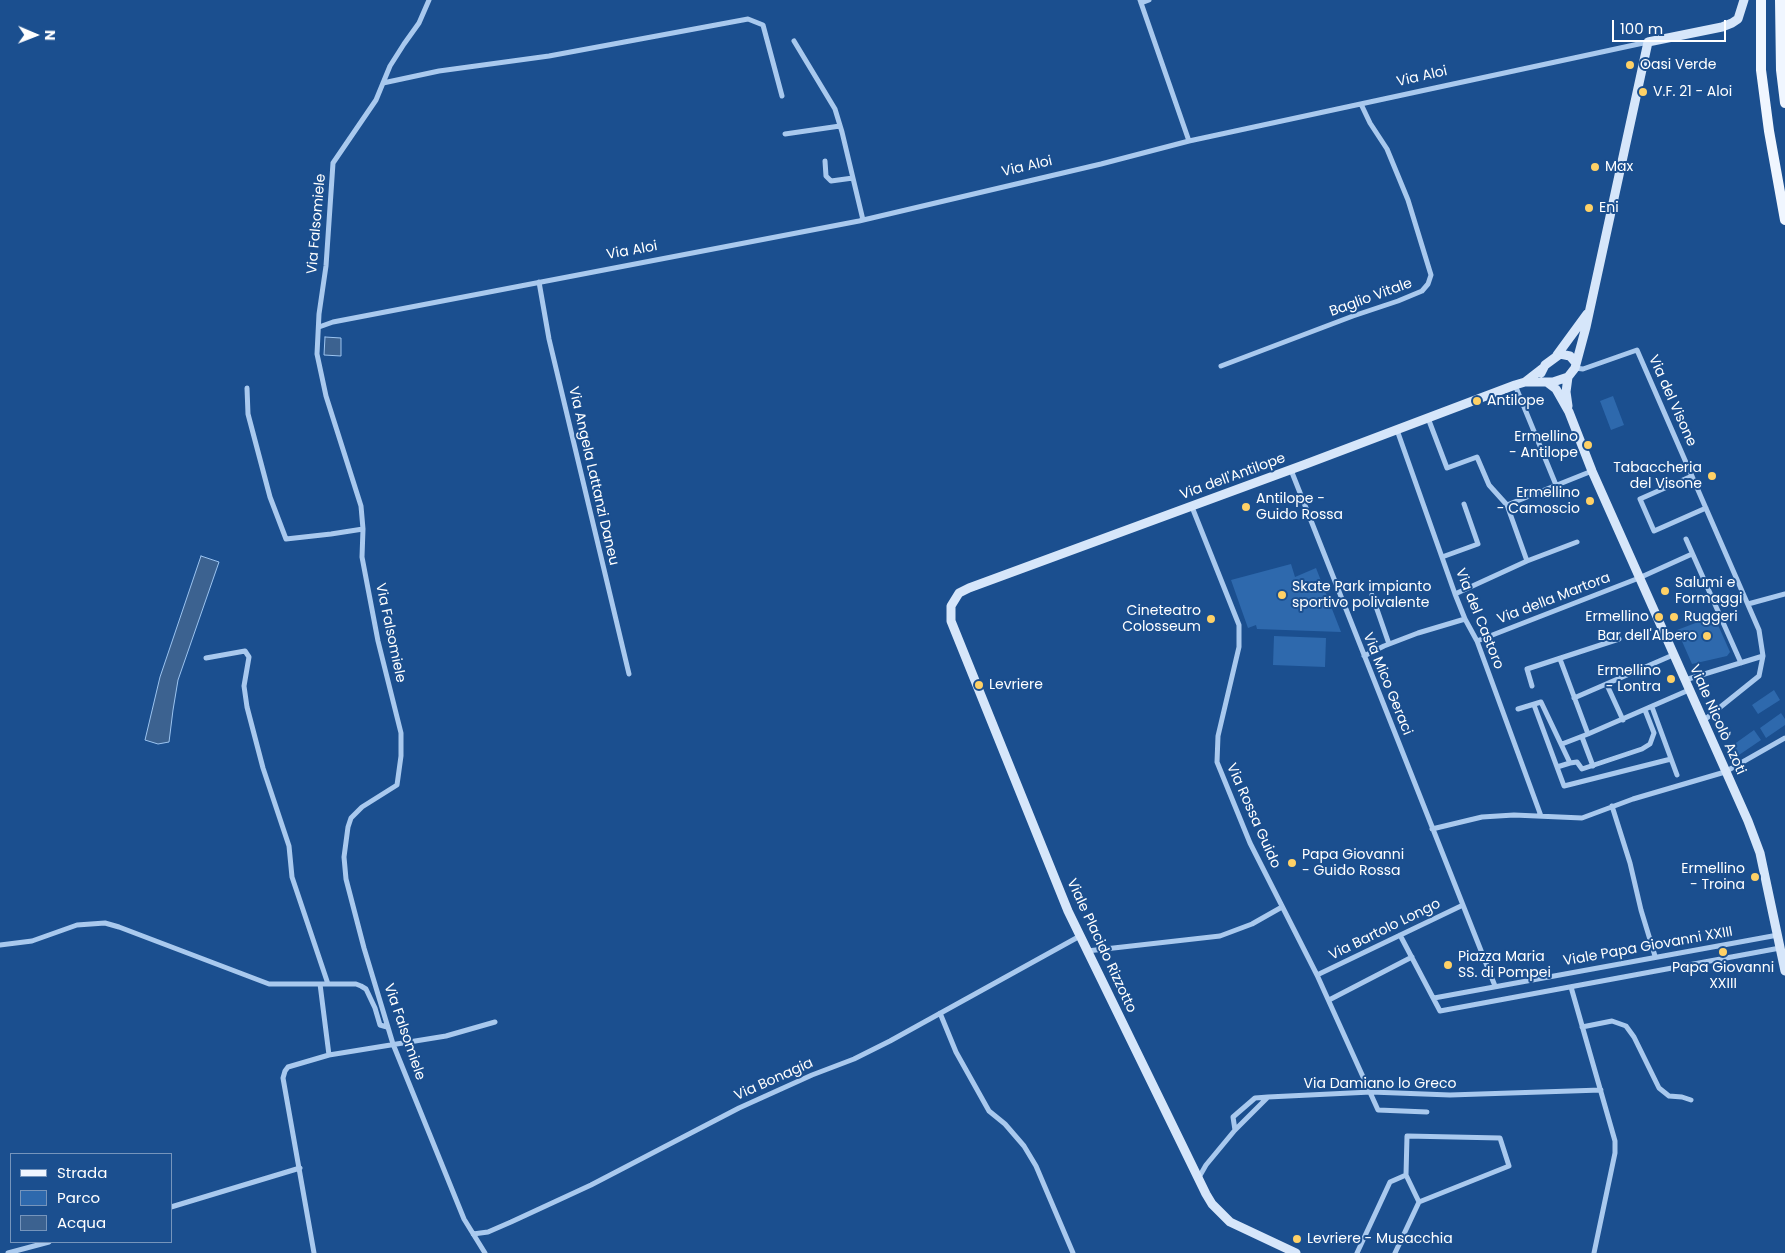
<!DOCTYPE html>
<html>
<head>
<meta charset="utf-8">
<style>
	body { margin:0 }
	#map { position:relative; width:1785px; height:1253px; overflow:hidden; background:#1b4f8f; font-family:Poppins,sans-serif }
	canvas { display:block }
	.legend { position:absolute; left:10px; top:1153px; width:162px; height:90px; box-sizing:border-box; background:#1b4f8f; border:1px solid #7695bc; margin:0; padding:6px 9px; list-style:none; font-size:15px; color:#fff }
	.legend li { display:flex; align-items:center; gap:10px; height:25px }
	.legend b { width:25px; border:1px solid #7695bc }
	.north { position:absolute; left:10px; top:10px; width:50px; height:50px; -webkit-text-stroke:4px #1b4f8f; paint-order:stroke; rotate:91deg; font-size:14px; font-weight:700; line-height:20px; text-align:center; color:#fff }
	.north::after { content:''; display:block; margin:auto; width:18px; height:22px; background:#fff; clip-path:polygon(50% 0,100% 100%,50% 72%,0 100%) }
	.scale { position:absolute; left:1612px; top:20px; width:114px; height:22px; box-sizing:border-box; border:2px solid #fff; border-top:0; padding-left:6px; font-size:15px; line-height:18px; white-space:nowrap; color:#fff; -webkit-text-stroke:4px #1b4f8f; paint-order:stroke }
</style>
</head>
<body>
<div id="map">
<canvas width="1785" height="1253"></canvas>
<ul class="legend">
<li><b style="height:6px;background:#f0f6ff"></b>Strada</li>
<li><b style="height:14px;background:#2e69ad"></b>Parco</li>
<li><b style="height:14px;background:#3c6290"></b>Acqua</li>
</ul>
<div class="north">N</div>
<div class="scale">100 m</div>
</div>
<script>
const c = document.querySelector('canvas').getContext('2d');
c.lineJoin = 'round';
function paint(path, color) { c.fillStyle = color; c.fill(path, 'evenodd'); }
const shape = rows => new Path2D(rows.map(r => 'M' + r).join(''));
function strokePath(path, color, width, dash) { c.strokeStyle = color; c.lineWidth = width; c.lineCap = dash ? 'butt' : 'round'; c.setLineDash(dash || []); c.stroke(path); }
function label(font, color, halo, rows, align = 'center') {
  c.font = font + ' Poppins,sans-serif'; c.lineWidth = 4; c.setLineDash([]); c.textBaseline = 'middle'; c.strokeStyle = halo; c.fillStyle = color; for (const [text, x, y, turn = 0] of rows) {
    c.save(); c.translate(x, y); c.rotate((+turn || 0) * Math.PI / 180); c.textAlign = isNaN(turn) ? turn : align; if (halo) c.strokeText(text, 0, 0); c.fillText(text, 0, 0); c.restore();
  }
}
paint(shape([
	[1613,396,1624,425,1611,430,1600,401],
	[1291,564,1295,577,1316,568,1341,632,1257,629,1256,625,1248,628,1231,580],
	[1714,616,1730,652,1727,656,1692,664,1677,630],
	[1274,636,1326,638,1325,667,1273,665],
	[1774,690,1780,700,1758,714,1752,705],
	[1781,713,1785,719,1785,725,1766,738,1760,728],
	[1754,730,1761,740,1739,755,1733,745]
]), '#2e69ad');
const water = shape([
	[325,337,341,338,341,356,324,355,325,337],
	[201,556,219,562,178,680,173,710,169,742,158,744,145,740,160,677,201,556]
]);
paint(water, '#3c6290');
strokePath(water, '#9cc4f0', 1);
strokePath(shape([
	[429,0,419,23,404,44,390,66,376,100,333,163,326,266,319,314,317,354,326,396,361,506,363,529,362,557,378,641,401,733,401,756,397,785,362,807,351,818,348,827,344,857,346,879,364,948,393,1044,464,1219,485,1253],
	[1140,0,1189,141],
	[1141,3,1149,0],
	[794,41,835,109,842,132,863,220],
	[383,83,439,71,549,56,748,19,763,25,782,96],
	[785,134,840,126],
	[825,161,826,176,831,181,853,178],
	[539,282,549,339,629,674],
	[319,327,333,322,859,221,1101,164,1189,141,1648,42],
	[1221,366,1353,316,1398,301,1422,291,1428,284,1431,275,1408,200,1387,149,1370,123,1361,104],
	[1575,368,1583,369,1637,350,1759,630,1763,656,1759,676,1703,721],
	[1515,385,1556,485],
	[247,388,248,414,270,497,286,539,331,534,363,529],
	[1428,418,1447,468,1477,457,1489,485,1507,505,1527,561,1455,594],
	[1397,430,1455,594,1465,619,1477,641,1541,816],
	[1291,470,1495,986],
	[1692,476,1640,499,1654,531,1706,508],
	[1507,505,1592,471],
	[1192,507,1239,625,1239,647,1218,736,1217,762,1250,843,1317,975,1378,1110,1427,1112],
	[1686,539,1741,663],
	[1442,557,1478,544,1464,504],
	[1527,561,1577,542],
	[1372,595,1389,644],
	[1748,604,1785,594],
	[1477,641,1639,578,1692,554],
	[1364,656,1384,646,1418,633,1465,619],
	[206,658,245,651,249,657,244,686,247,707,263,768,289,846,292,877,328,984],
	[1560,659,1588,734],
	[1685,680,1763,656],
	[1607,685,1623,720],
	[1532,686,1527,669,1619,639],
	[1574,698,1673,655],
	[1534,705,1564,786,1671,759],
	[1652,707,1677,775],
	[1518,709,1541,702,1570,763,1577,762,1582,769,1642,749,1650,744,1654,733,1645,710],
	[1582,737,1593,766],
	[1562,744,1588,734,1689,690],
	[1557,767,1570,763],
	[1612,806,1630,863,1641,910,1655,956],
	[1432,829,1482,817,1514,815,1582,818,1633,799,1725,772,1785,738],
	[1400,935,1440,1011,1780,948],
	[0,945,32,941,77,925,105,923,119,927,269,984,356,984,361,986,366,989,375,1008,380,1025,387,1027],
	[1087,951,1220,936,1252,924,1282,907],
	[1317,975,1463,905],
	[320,984,329,1055],
	[1571,987,1615,1141,1615,1153,1594,1253],
	[1434,998,1778,935],
	[1329,1000,1412,957],
	[940,1013,956,1052,989,1111,1005,1124,1024,1146,1036,1166,1073,1253],
	[1582,1027,1612,1021,1626,1026,1634,1037,1659,1088,1669,1096,1682,1097,1691,1100],
	[1235,1130,1233,1117,1255,1098,1268,1097],
	[1198,1179,1206,1165,1235,1130,1268,1097,1371,1092,1450,1095,1601,1090],
	[171,1207,300,1168],
	[473,1234,488,1232,511,1222,591,1185,739,1108,812,1075,854,1059,890,1041,1080,936],
	[8,1253,49,1242],
	[314,1253,283,1078,285,1071,288,1067,329,1055,446,1036,495,1022],
	[1357,1253,1390,1182,1406,1175],
	[1395,1253,1419,1202,1406,1175,1407,1136,1500,1138,1509,1166,1419,1202]
]), '#a9c9ee', 5);
strokePath(shape([
	[1557,355,1587,314],
	[1541,373,1545,365,1560,354,1570,356,1576,363],
	[1525,382,1553,382,1568,377,1575,368,1586,327,1648,42,1722,27,1732,23,1738,19,1744,0],
	[1548,383,1556,389,1569,412,1592,471,1748,821,1760,853,1785,971],
	[1568,406,1566,392,1568,377],
	[1296,1253,1230,1222,1212,1204,1206,1194,1068,911,951,621,951,606,959,593,969,588,1306,464,1515,385,1525,382,1543,368]
]), '#d6e6fa', 9);
strokePath(shape([
	[1761,0,1761,70,1769,131,1785,220],
	[1780,0,1781,70,1785,103]
]), '#f0f6ff', 10);
for (const [x, y, r, color] of [
	[1630,65,5,"#ffd166"],
	[1643,92,5,"#ffd166"],
	[1595,167,5,"#ffd166"],
	[1589,208,5,"#ffd166"],
	[1477,401,5,"#ffd166"],
	[1588,445,5,"#ffd166"],
	[1712,476,5,"#ffd166"],
	[1590,501,5,"#ffd166"],
	[1246,507,5,"#ffd166"],
	[1665,591,5,"#ffd166"],
	[1282,595,5,"#ffd166"],
	[1659,617,5,"#ffd166"],
	[1674,617,5,"#ffd166"],
	[1211,619,5,"#ffd166"],
	[1707,636,5,"#ffd166"],
	[1671,679,5,"#ffd166"],
	[979,685,5,"#ffd166"],
	[1292,863,5,"#ffd166"],
	[1755,877,5,"#ffd166"],
	[1723,952,5,"#ffd166"],
	[1448,965,5,"#ffd166"],
	[1297,1239,5,"#ffd166"]
]) { const dot = new Path2D(); dot.arc(x, y, r, 0, 2 * Math.PI); c.fillStyle = color; c.fill(dot); strokePath(dot, '#1b4f8f', 2); }
label('14px', '#fff', '#1b4f8f', [
	["Oasi Verde",1640,65],
	["V.F. 21 - Aloi",1653,92],
	["Max",1605,167],
	["Eni",1599,208],
	["Antilope",1487,401],
	["Ermellino",1578,437,"right"],
	["- Antilope",1578,453,"right"],
	["Tabaccheria",1702,468,"right"],
	["del Visone",1702,484,"right"],
	["Ermellino",1580,493,"right"],
	["- Camoscio",1580,509,"right"],
	["Antilope -",1256,499],
	["Guido Rossa",1256,515],
	["Salumi e",1675,583],
	["Formaggi",1675,599],
	["Skate Park impianto",1292,587],
	["sportivo polivalente",1292,603],
	["Cineteatro",1201,611,"right"],
	["Colosseum",1201,627,"right"],
	["Ermellino",1649,617,"right"],
	["Ruggeri",1684,617],
	["Bar dell'Albero",1697,636,"right"],
	["Ermellino",1661,671,"right"],
	["- Lontra",1661,687,"right"],
	["Levriere",989,685],
	["Papa Giovanni",1302,855],
	["- Guido Rossa",1302,871],
	["Ermellino",1745,869,"right"],
	["- Troina",1745,885,"right"],
	["Piazza Maria",1458,957],
	["SS. di Pompei",1458,973],
	["Papa Giovanni",1723,968,"center"],
	["XXIII",1723,984,"center"],
	["Levriere - Musacchia",1307,1239]
], 'left');
label('14px', '#fff', '#1b4f8f', [
	["Via Aloi",1422,77,-13],
	["Via Aloi",1027,167,-13],
	["Via Falsomiele",317,224,-85],
	["Via Aloi",632,251,-10],
	["Baglio Vitale",1371,298,-20],
	["Via del Visone",1672,401,66],
	["Via Angela Lattanzi Daneu",593,476,77],
	["Via dell'Antilope",1233,477,-20],
	["Via della Martora",1554,599,-21],
	["Via del Castoro",1479,619,68],
	["Via Falsomiele",390,633,78],
	["Via Mico Geraci",1387,684,68],
	["Viale Nicolò Azoti",1717,720,66],
	["Via Rossa Guido",1253,816,66],
	["Via Bartolo Longo",1385,930,-26],
	["Viale Placido Rizzotto",1101,946,65],
	["Viale Papa Giovanni XXIII",1648,947,-10],
	["Via Falsomiele",404,1032,71],
	["Via Bonagia",774,1080,-24],
	["Via Damiano lo Greco",1380,1084]
]);
</script>
</body>
</html>
